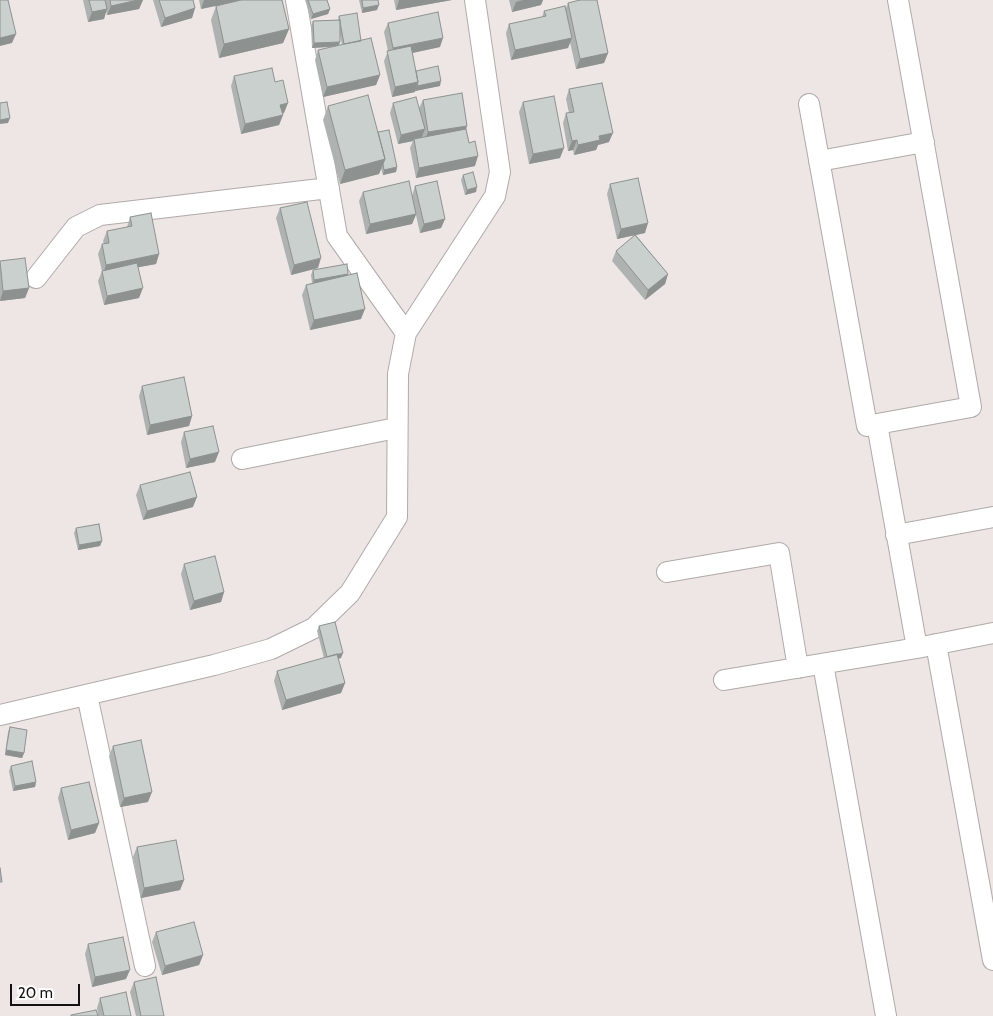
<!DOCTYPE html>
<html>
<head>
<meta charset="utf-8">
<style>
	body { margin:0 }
	#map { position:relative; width:993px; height:1016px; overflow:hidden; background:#ede6e4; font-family:Cabin,sans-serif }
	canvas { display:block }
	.scale { position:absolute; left:10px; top:984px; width:70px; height:22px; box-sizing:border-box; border:2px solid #141211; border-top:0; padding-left:6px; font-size:15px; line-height:18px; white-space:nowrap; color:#141211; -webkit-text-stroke:4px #fff; paint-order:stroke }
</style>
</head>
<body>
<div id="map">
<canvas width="993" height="1016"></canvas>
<div class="scale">20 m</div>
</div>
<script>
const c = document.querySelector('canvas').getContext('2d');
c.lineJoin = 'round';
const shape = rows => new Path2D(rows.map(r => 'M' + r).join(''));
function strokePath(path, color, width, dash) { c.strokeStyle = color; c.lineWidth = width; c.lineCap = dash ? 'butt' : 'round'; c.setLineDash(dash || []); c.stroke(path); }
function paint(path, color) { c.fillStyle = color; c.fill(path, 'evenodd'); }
const street = shape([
	[296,0,337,236,406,333],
	[809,104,867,426,877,424,917,648,993,633],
	[819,161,924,142],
	[36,278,76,227,100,215,329,188],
	[877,424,971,407,898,0],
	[242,459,396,428],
	[896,535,993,517],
	[667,572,779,553,798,668],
	[936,644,993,960],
	[823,664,886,1016],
	[724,680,917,648],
	[87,695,145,966],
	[0,715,214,665,271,649,314,628,350,593,397,517,398,374,406,333,495,196,500,172,475,0]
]);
strokePath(street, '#b0aaa8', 22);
strokePath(street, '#fff', 20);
paint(shape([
	[83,0,143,0,139,9,107,15,106,11,104,19,88,22],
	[153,0,193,0,195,8,192,18,161,27],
	[199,0,282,0,289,29,283,43,219,58,211,20,216,6,201,9],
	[305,0,327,0,330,9,328,14,311,19],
	[359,0,378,0,377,10,362,13],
	[394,0,452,0,396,10],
	[509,0,543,0,541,5,512,12],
	[568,3,608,53,604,63,576,69,570,42,568,48,511,60,506,33,509,24,542,17,544,11,566,8],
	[339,16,361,41,380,75,376,85,323,97,315,60,318,50,334,47,312,48,311,26,313,21,338,20],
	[340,34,342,45,339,46,340,42],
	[388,23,440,47,412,53,416,71,440,86,415,91,415,90,415,92,392,97,384,61,388,51,384,32],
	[234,76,275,82,284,113,282,114,283,115,279,125,241,134,231,86],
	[569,89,609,142,598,145,596,150,574,155,573,150,568,151,563,123,566,113,569,113,566,99],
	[423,100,467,126,466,129,475,166,416,178,410,148,413,141,398,144,390,113,393,103,419,108],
	[523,102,560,158,529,164,519,112],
	[328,106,378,132,397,167,396,172,383,175,381,169,379,174,340,184,323,120],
	[463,175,476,192,465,195,461,180],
	[610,184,645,233,636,235,668,274,665,284,645,300,612,261,616,251,635,235,617,239,607,194],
	[415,186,445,219,441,228,420,233,416,215,412,224,366,234,359,201,363,192,412,196],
	[280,208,318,268,291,275,276,218],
	[130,217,159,254,156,264,138,267,139,298,104,305,98,281,102,271,98,254,102,244,104,244,103,241,107,231,127,227],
	[0,261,29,288,25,298,0,301],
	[313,270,348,274,348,276,361,319,310,330,302,295,306,285,312,283,311,275],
	[142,386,192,416,189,426,147,435,139,396],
	[184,432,215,462,186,468,181,442],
	[140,485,193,507,143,520,136,495],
	[76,528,102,541,100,546,78,550,74,533],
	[184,564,224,592,221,602,190,610,181,574],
	[319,626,341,658,338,659,345,683,341,693,282,710,274,681,277,671,324,658,317,631],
	[10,727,24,753,22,758,5,755,8,732],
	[113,746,148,802,120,807,109,756],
	[11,766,36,782,35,787,13,791,9,771],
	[61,788,99,823,95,833,68,840,58,798],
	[137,847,184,880,180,890,141,898,133,857],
	[156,932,203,955,199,965,162,975,152,942],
	[88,944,126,979,92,987,85,954],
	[134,982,164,1016,136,1016,130,992],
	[100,998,131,1016,98,1016,97,1008]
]), '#aeb3b1');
paint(shape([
	[138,0,143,0,139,9,107,15,111,6],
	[204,0,242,0,201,9],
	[399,0,452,0,396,10],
	[523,0,543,0,541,5,512,12,516,2],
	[379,5,377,10,362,13,363,8],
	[195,8,192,18,161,27,165,18],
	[107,9,104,19,88,22,92,12],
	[330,9,328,14,311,19,313,14],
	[289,29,283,43,219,58,224,44],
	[16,34,12,43,0,46,0,38],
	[443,38,440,47,389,58,393,48],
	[572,38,568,48,511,60,515,50],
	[340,42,338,46,312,48,314,43],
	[608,53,604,63,576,69,580,59],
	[380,75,376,85,323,97,327,87],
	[441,81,440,86,415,91,417,86],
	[418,82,415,92,392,97,395,87],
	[288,103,284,113,276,115,280,105],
	[283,115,279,125,241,134,245,124],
	[10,118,8,123,0,124,0,120],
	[467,126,463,136,424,142,428,132],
	[425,129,421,139,414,139,413,141,398,144,401,135],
	[613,133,609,142,598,145,596,150,574,155,578,145,599,136],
	[577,140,573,150,568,151,572,141],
	[564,148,560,158,529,164,533,154],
	[478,156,475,166,416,178,419,168],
	[385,159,379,174,340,184,345,170],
	[397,167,396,172,383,175,384,170],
	[477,187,476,192,465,195,467,190],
	[416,214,412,224,366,234,370,224],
	[445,219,441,228,420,233,424,224],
	[648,223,645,233,617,239,621,229],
	[159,254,156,264,103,274,106,265],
	[321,258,318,268,291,275,294,265],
	[348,274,347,279,313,285,314,280],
	[668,274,665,284,645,300,648,290],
	[29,288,25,298,0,301,3,291],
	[143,288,139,298,104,305,107,296],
	[365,309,361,319,310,330,314,320],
	[192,416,189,426,147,435,150,425],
	[219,452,215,462,186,468,190,459],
	[197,497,193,507,143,520,147,511],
	[102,541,100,546,78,550,79,545],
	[224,592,221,602,190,610,194,601],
	[343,653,341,658,325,662,327,657],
	[345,683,341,693,282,710,286,700],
	[6,750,24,753,22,758,5,755],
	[36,782,35,787,13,791,15,786],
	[152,792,148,802,120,807,124,798],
	[99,823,95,833,68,840,71,830],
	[184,880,180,890,141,898,144,888],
	[203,955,199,965,162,975,165,966],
	[130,970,126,979,92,987,95,977]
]), '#8d9290');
const building = shape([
	[0,0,8,0,16,34,0,38,0,0],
	[89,0,105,0,107,9,92,12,89,0],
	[110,0,138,0,111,6,110,0],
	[159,0,193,0,195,8,165,18,159,0],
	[241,0,282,0,289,29,224,44,216,6,241,0],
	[308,0,327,0,330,9,313,14,308,0],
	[362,0,378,0,379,5,363,8,362,0],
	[580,0,597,0,608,53,580,59,568,3,580,0],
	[565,6,572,38,515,50,509,24,546,16,544,11,565,6],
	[438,12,443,38,393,48,388,23,438,12],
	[357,13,361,41,344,44,339,16,357,13],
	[340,20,340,42,314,43,313,21,340,20],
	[371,38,380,75,327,87,318,50,371,38],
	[411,46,418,82,395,87,387,51,411,46],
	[438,66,441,81,417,86,418,82,416,71,438,66],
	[272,68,275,82,283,80,288,103,280,105,283,115,245,124,234,76,272,68],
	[602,83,613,133,599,136,600,140,578,145,577,140,572,141,566,113,574,112,569,89,602,83],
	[462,93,467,126,428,132,423,100,462,93],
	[368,95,385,159,345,170,328,106,368,95],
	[554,96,564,148,533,154,523,102,554,96],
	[416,97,425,129,401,135,393,103,416,97],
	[7,102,10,118,0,120,0,103,7,102],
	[466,129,469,143,475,141,478,156,419,168,414,139,466,129],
	[389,130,397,167,384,170,383,164,385,159,378,132,389,130],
	[473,172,477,187,467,190,463,175,473,172],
	[638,178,648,223,621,229,610,184,638,178],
	[409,181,416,214,370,224,363,192,409,181],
	[437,181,445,219,424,224,415,186,437,181],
	[307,202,321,258,294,265,280,208,307,202],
	[151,213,159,254,106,265,102,244,109,243,107,231,132,226,130,217,151,213],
	[635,235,668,274,648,290,616,251,635,235],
	[25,258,29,288,3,291,0,261,25,258],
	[137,263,143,288,107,296,102,271,137,263],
	[347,264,348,274,314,280,313,270,347,264],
	[357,273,365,309,314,320,306,285,357,273],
	[184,377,192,416,150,425,142,386,184,377],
	[213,426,219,452,190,459,184,432,213,426],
	[190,472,197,497,147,511,140,485,190,472],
	[99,524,102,541,79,545,76,528,99,524],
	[215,556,224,592,194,601,184,564,215,556],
	[335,622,343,653,327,657,319,626,335,622],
	[337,654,345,683,286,700,277,671,337,654],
	[10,727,27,730,24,753,6,750,10,727],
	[141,740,152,792,124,798,113,746,141,740],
	[32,761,36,782,15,786,11,766,32,761],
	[89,782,99,823,71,830,61,788,89,782],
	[176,840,184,880,144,888,137,847,176,840],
	[0,868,2,882,0,882,0,868],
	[194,922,203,955,165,966,156,932,194,922],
	[123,937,130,970,95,977,88,944,123,937],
	[156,977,164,1016,141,1016,134,982,156,977],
	[126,992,131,1016,104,1016,100,998,126,992],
	[96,1010,98,1016,71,1016,71,1015,96,1010]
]);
paint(building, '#cad0ce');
strokePath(building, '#8d9290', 1);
</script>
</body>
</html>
